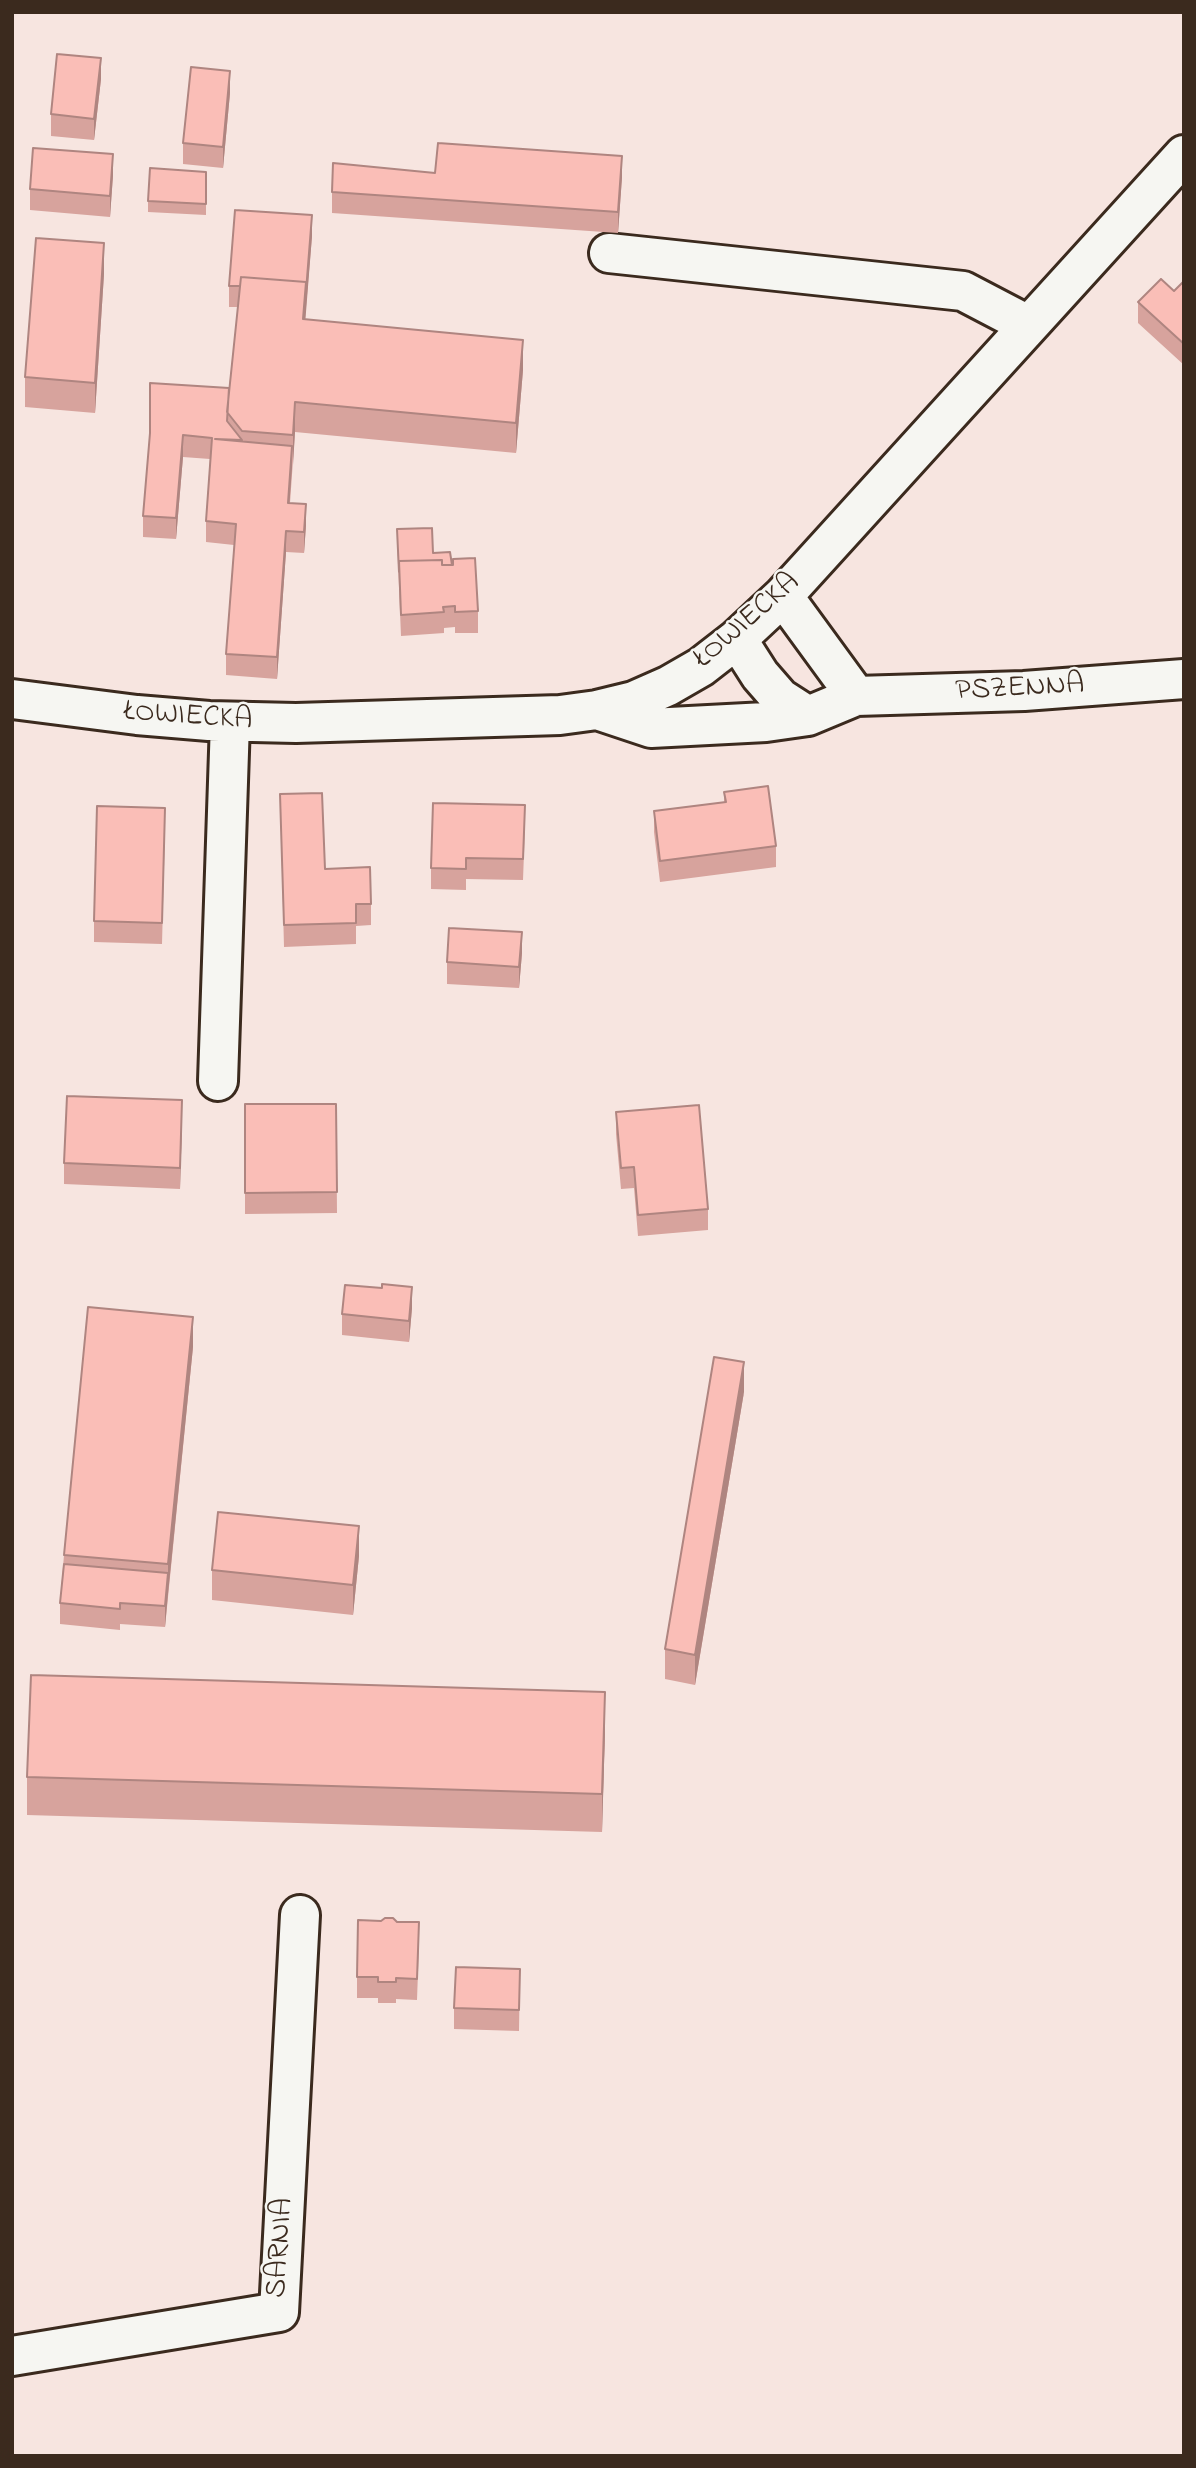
<!DOCTYPE html>
<html>
<head>
<meta charset="utf-8">
<style>
	body { margin:0 }
	#map { position:relative; width:1196px; height:2468px; overflow:hidden; background:#f7e5e0; font-family:"Indie Flower",sans-serif }
	canvas { display:block }
	.frame { position:absolute; inset:0; border:14px solid #3b2a1e; pointer-events:none }
</style>
</head>
<body>
<div id="map">
<canvas width="1196" height="2468"></canvas>
<div class="frame"></div>
</div>
<script>
const c = document.querySelector('canvas').getContext('2d');
c.lineJoin = 'round';
const shape = rows => new Path2D(rows.map(r => 'M' + r).join(''));
function strokePath(path, color, width, dash) { c.strokeStyle = color; c.lineWidth = width; c.lineCap = dash ? 'butt' : 'round'; c.setLineDash(dash || []); c.stroke(path); }
function paint(path, color) { c.fillStyle = color; c.fill(path, 'evenodd'); }
function label(font, color, halo, rows, align = 'center') {
  c.font = font + ' "Indie Flower",sans-serif'; c.lineWidth = 5; c.setLineDash([]); c.textBaseline = 'middle'; c.strokeStyle = halo; c.fillStyle = color; for (const [text, x, y, turn = 0] of rows) {
    c.save(); c.translate(x, y); c.rotate((+turn || 0) * Math.PI / 180); c.textAlign = isNaN(turn) ? turn : align; if (halo) c.strokeText(text, 0, 0); c.fillText(text, 0, 0); c.restore();
  }
}
const minor = shape([
	[609,253,963,291,1028,325],
	[783,596,856,696],
	[737,639,760,675,780,698,808,716],
	[12,699,137,715,209,721,296,723,560,715,597,710,634,701,668,686,701,667,737,639,783,596,1184,155],
	[597,710,651,728,766,722,808,716,856,696,1024,691,1184,679],
	[218,1081,230,722],
	[12,2356,279,2312,300,1915]
]);
strokePath(minor, '#3b2a1e', 44);
strokePath(minor, '#f6f6f2', 38);
paint(shape([
	[101,79,94,140,51,136,51,114],
	[230,93,223,168,183,164,183,143],
	[435,173,622,177,618,233,332,213,332,192],
	[113,175,110,217,30,210,30,189],
	[148,201,206,204,206,215,148,212],
	[312,236,305,319,523,370,516,453,295,432,290,503,306,525,304,553,286,552,277,679,226,675,226,654,234,545,206,542,206,521,210,459,183,457,176,539,143,537,143,516,150,433,229,388,238,307,229,307,229,286],
	[104,274,95,413,25,407,25,377],
	[1184,281,1184,365,1138,323,1138,302,1174,291],
	[397,540,433,553,452,565,478,611,478,633,455,633,455,627,444,628,444,633,401,636],
	[724,792,776,846,776,867,660,882,654,832,654,811,724,802],
	[280,794,325,869,371,904,371,925,356,926,356,944,284,947],
	[525,826,523,880,466,879,466,890,431,889,431,868],
	[165,829,162,944,94,942,94,921],
	[522,953,519,988,447,984,447,962],
	[245,1104,336,1104,337,1213,245,1214],
	[616,1112,708,1209,708,1230,638,1236,634,1188,621,1189,616,1134],
	[182,1122,180,1189,64,1184,64,1163],
	[412,1308,409,1342,342,1335,342,1314],
	[193,1347,165,1627,120,1624,120,1630,60,1624,60,1603,64,1555],
	[744,1392,695,1685,665,1679,665,1649],
	[359,1556,353,1615,212,1600,212,1570],
	[605,1731,602,1832,27,1815,27,1777],
	[419,1944,417,2000,396,1999,396,2003,378,2003,378,1998,357,1998,357,1977],
	[520,1969,519,2031,454,2029,454,2008]
]), '#d7a39d');
paint(shape([
	[101,58,101,79,94,140,94,119],
	[230,71,230,93,223,168,223,147],
	[113,154,113,175,110,217,110,196],
	[622,156,622,177,618,233,618,212],
	[312,215,312,236,306,312,306,291],
	[104,243,104,274,95,413,95,383],
	[306,282,306,312,303,349,303,319],
	[523,340,523,370,516,453,516,423],
	[295,402,295,432,293,465,293,435],
	[183,435,183,457,176,539,176,518],
	[292,446,292,467,288,524,288,503],
	[306,504,306,525,304,553,304,532],
	[286,531,286,552,277,679,277,657],
	[522,932,522,953,519,988,519,967],
	[182,1100,182,1122,180,1189,180,1168],
	[412,1287,412,1308,409,1342,409,1321],
	[193,1317,193,1347,168,1594,168,1564],
	[744,1362,744,1392,695,1685,695,1655],
	[359,1526,359,1556,353,1615,353,1585],
	[168,1573,168,1594,165,1627,165,1606],
	[605,1692,605,1731,602,1832,602,1794]
]), '#af8580');
const building = shape([
	[57,54,101,58,94,119,51,114,57,54],
	[191,67,230,71,223,147,183,143,191,67],
	[438,143,622,156,618,212,332,192,333,163,435,173,438,143],
	[33,148,113,154,110,196,30,189,33,148],
	[150,168,206,172,206,204,148,201,150,168],
	[235,210,312,215,306,291,306,282,241,277,240,286,229,286,235,210],
	[36,238,104,243,95,383,25,377,36,238],
	[241,277,306,282,303,319,523,340,516,423,295,402,293,435,242,431,227,412,241,277],
	[1161,279,1174,291,1184,281,1184,344,1138,302,1161,279],
	[150,383,229,388,227,421,242,440,215,439,292,446,288,503,306,504,304,532,286,531,277,657,226,654,236,524,206,521,212,438,183,435,176,518,143,516,150,433,150,383],
	[432,528,433,553,450,552,452,565,442,565,442,560,399,561,399,572,397,529,432,528],
	[475,558,478,611,455,612,455,606,443,607,444,612,401,615,399,561,442,560,442,565,453,565,453,559,475,558],
	[768,786,776,846,660,861,654,811,726,802,724,792,768,786],
	[322,793,325,869,370,867,371,904,356,904,356,923,284,925,280,794,322,793],
	[433,803,525,805,523,859,466,858,466,869,431,868,433,803],
	[97,806,165,808,162,923,94,921,97,806],
	[449,928,522,932,519,967,447,962,449,928],
	[67,1096,182,1100,180,1168,64,1163,67,1096],
	[245,1104,336,1104,337,1192,245,1193,245,1104],
	[699,1105,708,1209,638,1215,634,1167,621,1168,616,1112,699,1105],
	[382,1284,412,1287,409,1321,342,1314,345,1285,382,1288,382,1284],
	[88,1307,193,1317,168,1564,64,1555,88,1307],
	[714,1357,744,1362,695,1655,665,1649,714,1357],
	[218,1512,359,1526,353,1585,212,1570,218,1512],
	[64,1564,168,1573,165,1606,120,1603,120,1609,60,1603,64,1564],
	[31,1675,605,1692,602,1794,27,1777,31,1675],
	[385,1918,393,1918,397,1922,419,1922,417,1979,396,1978,396,1982,378,1982,378,1977,357,1977,358,1920,381,1921,385,1918],
	[456,1967,520,1969,519,2010,454,2008,456,1967]
]);
paint(building, '#fabeb7');
strokePath(building, '#af8580', 2);
label('30px', '#3b2a1e', '#f6f6f2', [
	["ŁOWIECKA",748,622,-41],
	["PSZENNA",1020,690,-3],
	["ŁOWIECKA",188,718,4],
	["SARNIA",282,2248,-86]
]);
</script>
</body>
</html>
